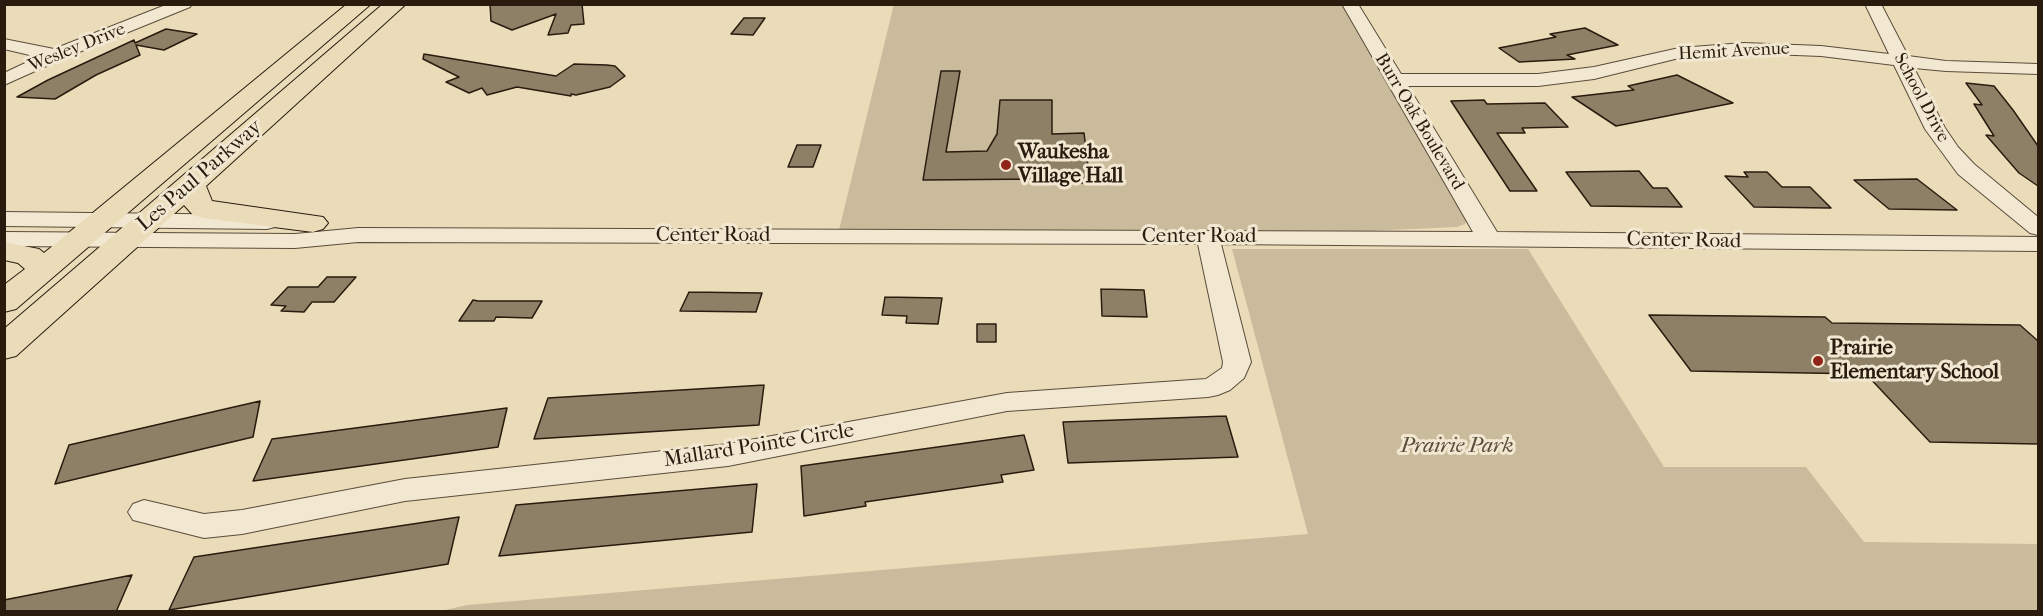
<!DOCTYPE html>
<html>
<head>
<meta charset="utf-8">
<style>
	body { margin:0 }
	#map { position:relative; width:2043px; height:616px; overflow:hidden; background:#ebdcb9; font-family:"IM FELL French Canon",serif }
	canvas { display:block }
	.frame { position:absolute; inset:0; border:6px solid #291c0f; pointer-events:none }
</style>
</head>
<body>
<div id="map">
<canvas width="2043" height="616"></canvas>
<div class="frame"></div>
</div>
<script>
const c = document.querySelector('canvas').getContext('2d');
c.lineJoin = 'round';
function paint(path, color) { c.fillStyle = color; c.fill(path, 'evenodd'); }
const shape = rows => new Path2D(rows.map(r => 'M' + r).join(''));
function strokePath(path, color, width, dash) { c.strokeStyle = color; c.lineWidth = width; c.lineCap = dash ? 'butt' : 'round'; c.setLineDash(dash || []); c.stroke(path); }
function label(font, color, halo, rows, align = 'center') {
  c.font = font + ' "IM FELL French Canon",serif'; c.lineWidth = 6; c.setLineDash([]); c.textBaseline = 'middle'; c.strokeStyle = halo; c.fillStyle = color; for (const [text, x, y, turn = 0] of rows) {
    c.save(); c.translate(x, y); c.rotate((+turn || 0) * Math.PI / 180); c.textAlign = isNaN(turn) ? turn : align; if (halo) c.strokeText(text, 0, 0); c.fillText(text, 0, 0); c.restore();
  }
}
paint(shape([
	[894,4,1343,5,1467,219,1465,224,1457,227,1346,232,839,230],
	[1232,249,1528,249,1664,467,1806,467,1864,542,2038,544,2038,611,441,611,467,605,1308,534]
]), '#cabb9c');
const building = shape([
	[490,4,582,4,584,24,571,25,568,33,548,35,556,14,512,30,491,21,490,4],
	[744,18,765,18,753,35,731,34,744,18],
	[1585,28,1618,45,1567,55,1575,59,1519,62,1499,48,1556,37,1550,34,1585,28],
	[166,29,197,34,164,50,136,45,140,55,96,75,55,99,17,97,48,80,119,47,134,40,135,43,166,29],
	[424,54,556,76,574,64,607,65,615,66,625,76,610,87,576,95,571,94,571,96,517,87,487,95,482,88,469,93,446,82,459,77,423,59,424,54],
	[941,71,960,71,946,152,987,151,997,134,1000,100,1052,100,1052,134,1084,133,1090,183,1040,183,1039,179,923,180,941,71],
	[1677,75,1733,103,1616,126,1572,97,1634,90,1628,86,1677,75],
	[1966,83,1994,86,2013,110,2038,146,2038,186,2019,173,1986,135,1994,136,1974,104,1982,105,1966,83],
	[1484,100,1487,104,1545,103,1568,127,1522,128,1525,133,1497,133,1537,191,1510,191,1451,101,1484,100],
	[797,145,821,145,813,167,788,167,797,145],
	[1639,171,1653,188,1667,188,1682,207,1591,206,1566,172,1639,171],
	[1744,172,1767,172,1782,187,1810,187,1831,208,1754,207,1725,176,1748,177,1744,172],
	[1917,179,1957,210,1889,209,1854,180,1917,179],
	[327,277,356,277,334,302,312,302,304,312,281,311,286,306,271,305,288,287,318,287,327,277],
	[1101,289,1144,290,1147,317,1102,316,1101,289],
	[689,292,762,293,756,312,680,311,689,292],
	[885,297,942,298,938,324,906,323,907,316,882,315,885,297],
	[473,300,478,301,542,301,532,318,496,317,494,321,459,321,473,300],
	[1649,315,1825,317,1832,323,2020,325,2038,341,2038,444,1930,442,1866,374,1691,371,1649,315],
	[977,324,996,324,996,342,977,342,977,324],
	[764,385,759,425,534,439,548,398,764,385],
	[260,401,253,437,55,484,69,445,260,401],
	[507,408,498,447,253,481,272,439,507,408],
	[1226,416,1238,457,1068,463,1063,422,1226,416],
	[1024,435,1034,470,1001,475,1003,482,865,502,866,506,804,516,801,466,1024,435],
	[757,484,752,532,499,556,516,505,757,484],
	[459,517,448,564,169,610,194,557,459,517],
	[132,575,116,612,4,612,4,600,132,575]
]);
paint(building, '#8e8067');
strokePath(building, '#291c0f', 1.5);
const street = shape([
	[168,4,192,4,190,7,62,59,4,85,4,73,38,57,4,49,4,39,54,49,168,4],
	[1342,4,1358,4,1401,74,1538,74,1594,67,1679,48,1744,43,1821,46,1889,54,1865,4,1881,4,1908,56,1946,61,2038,64,2038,74,1946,71,1914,68,1945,128,1958,147,1974,164,2038,217,2038,235,2030,233,1958,174,1925,129,1894,65,1821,56,1744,53,1679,58,1594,79,1538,86,1408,86,1497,232,2038,237,2038,251,1221,244,1251,362,1244,378,1230,390,1218,395,1208,397,1007,411,728,466,405,501,242,534,204,538,133,520,128,512,133,504,144,500,204,514,242,510,405,479,728,444,1007,393,1206,379,1222,368,1223,362,1198,244,358,242,295,248,4,246,4,232,295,234,358,228,1473,232,1342,4],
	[4,212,267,215,275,217,278,222,275,227,267,229,4,226,4,212]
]);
const primary = shape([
	[347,4,371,4,16,309,4,312,4,285,25,269,18,263,4,260,4,242,39,249,44,253,347,4],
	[383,4,406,4,206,186,212,201,323,217,328,223,323,229,313,232,203,218,193,215,184,205,16,356,4,359,4,329,383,4]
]);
strokePath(street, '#5a4c3a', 2);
strokePath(primary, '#291c0f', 2);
paint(street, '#f2e8d2');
paint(primary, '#ebdcb9');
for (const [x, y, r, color] of [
	[1006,165,6,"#8f2418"],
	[1818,361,6,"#8f2418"]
]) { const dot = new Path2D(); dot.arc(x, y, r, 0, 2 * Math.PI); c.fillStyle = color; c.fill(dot); strokePath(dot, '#f2e8d2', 2); }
label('18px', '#291c0f', '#f2e8d2', [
	["Wesley Drive",77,48,-22],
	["Hemit Avenue",1734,52,-3],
	["School Drive",1921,98,62],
	["Burr Oak Boulevard",1419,122,59]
]);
label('bold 21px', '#291c0f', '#f2e8d2', [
	["Waukesha",1018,153],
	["Village Hall",1018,177],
	["Prairie",1830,349],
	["Elementary School",1830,373]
], 'left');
label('21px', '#291c0f', '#f2e8d2', [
	["Les Paul Parkway",200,176,-41],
	["Center Road",713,236],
	["Center Road",1199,237],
	["Center Road",1684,241,1],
	["Mallard Pointe Circle",759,446,-9]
]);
label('italic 21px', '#594c39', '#f2e8d2', [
	["Prairie Park",1457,447]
]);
</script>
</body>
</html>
